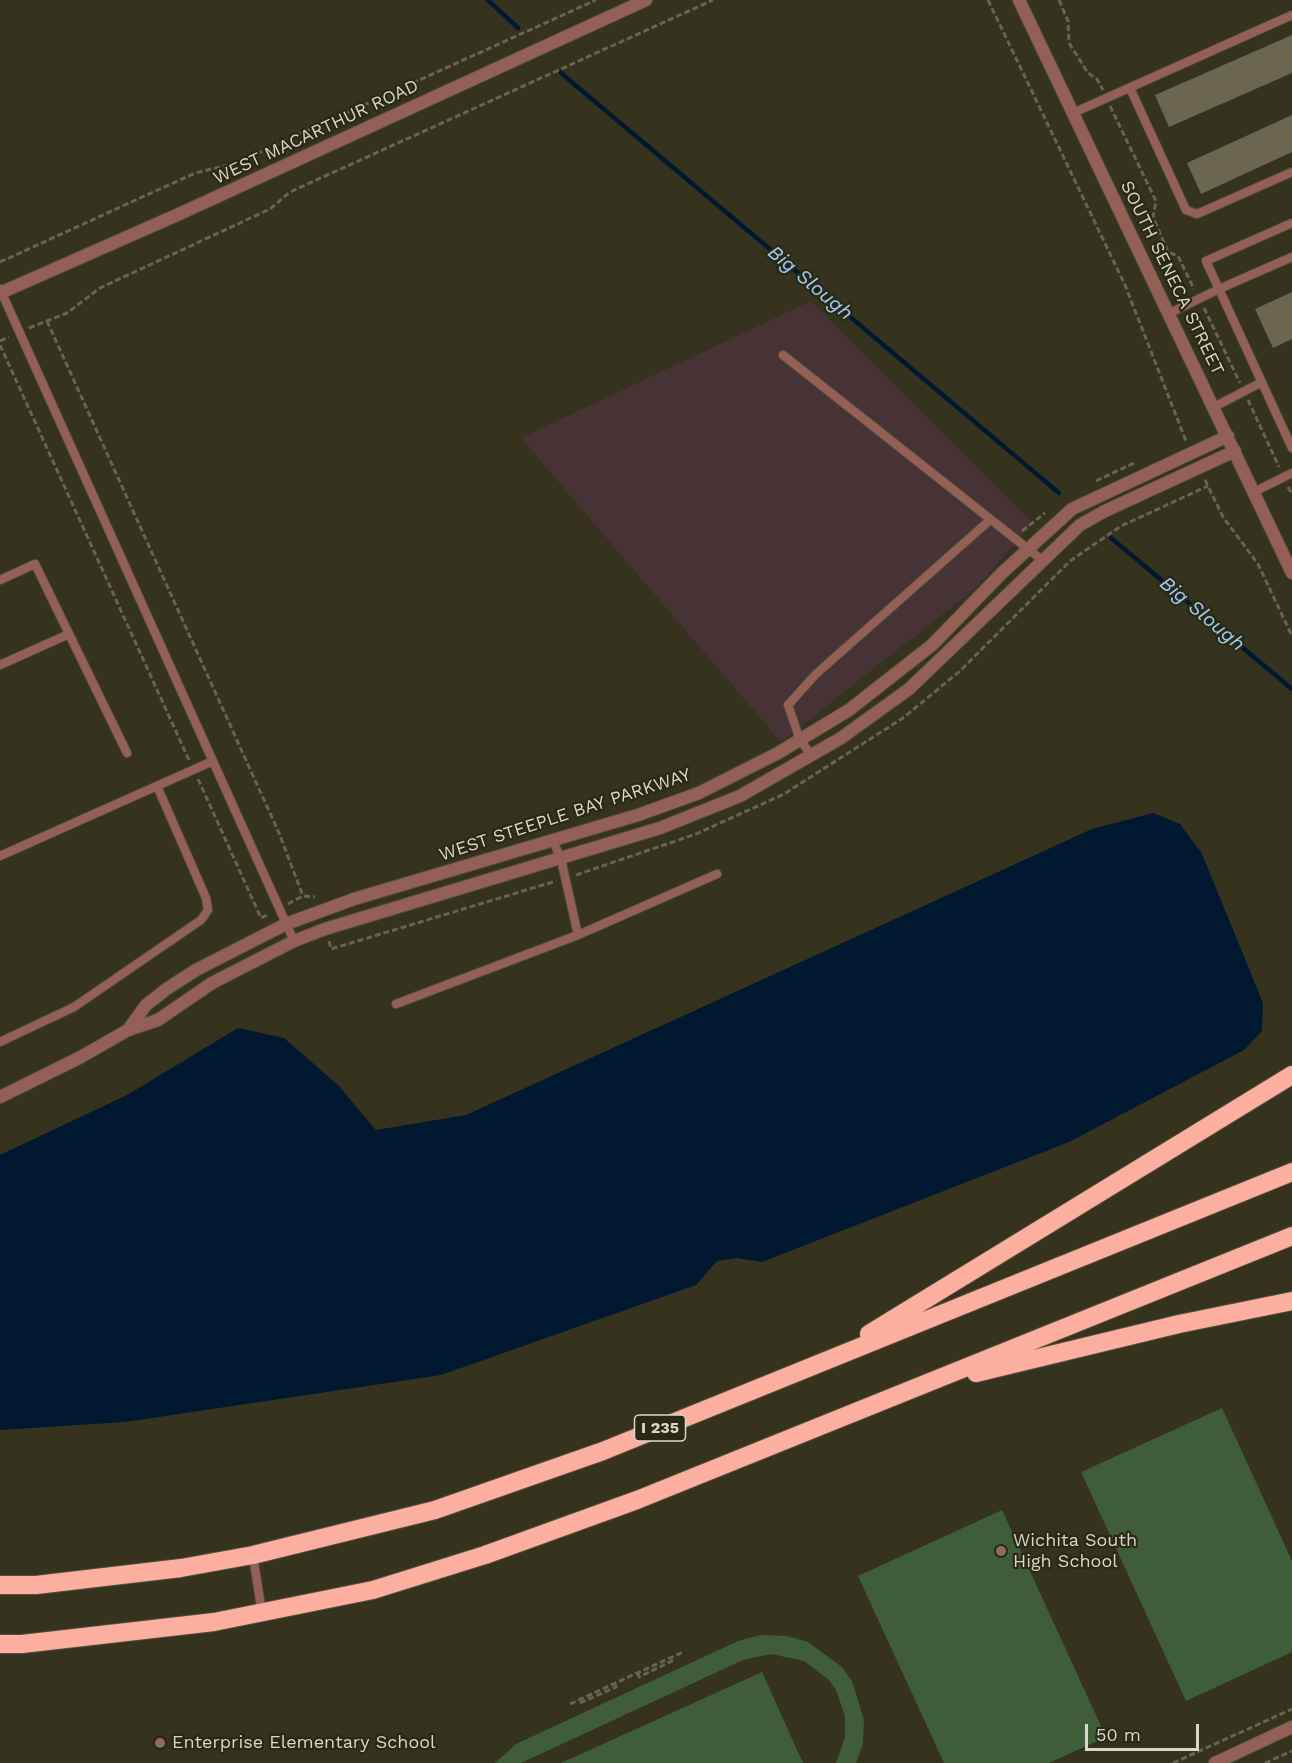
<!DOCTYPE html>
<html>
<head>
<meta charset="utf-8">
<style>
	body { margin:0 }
	#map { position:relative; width:1292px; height:1763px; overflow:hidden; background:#35321e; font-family:"Work Sans",sans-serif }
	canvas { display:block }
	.scale { position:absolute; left:1085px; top:1724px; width:114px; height:27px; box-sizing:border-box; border:3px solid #d9d7cb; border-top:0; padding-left:8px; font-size:18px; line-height:21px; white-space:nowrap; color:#d9d7cb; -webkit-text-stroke:4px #2b2814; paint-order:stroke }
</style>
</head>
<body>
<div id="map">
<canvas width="1292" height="1763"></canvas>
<div class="scale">50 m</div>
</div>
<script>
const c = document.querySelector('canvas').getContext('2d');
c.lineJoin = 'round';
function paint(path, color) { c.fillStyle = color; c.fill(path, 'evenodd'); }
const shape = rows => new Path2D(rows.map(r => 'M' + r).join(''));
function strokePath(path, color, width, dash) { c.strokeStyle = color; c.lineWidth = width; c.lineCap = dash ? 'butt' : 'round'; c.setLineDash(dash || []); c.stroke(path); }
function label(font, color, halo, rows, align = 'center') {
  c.font = font + ' "Work Sans",sans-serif'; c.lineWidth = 4.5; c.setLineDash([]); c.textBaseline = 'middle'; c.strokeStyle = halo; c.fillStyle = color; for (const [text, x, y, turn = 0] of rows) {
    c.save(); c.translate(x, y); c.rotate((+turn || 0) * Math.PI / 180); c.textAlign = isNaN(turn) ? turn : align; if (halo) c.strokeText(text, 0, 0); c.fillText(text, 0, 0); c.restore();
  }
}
paint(shape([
	[811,301,1033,523,976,588,781,742,521,438]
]), '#473336');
paint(shape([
	[1222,1408,1292,1561,1292,1652,1186,1701,1081,1472],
	[1002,1510,1106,1737,1049,1763,944,1763,858,1576],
	[761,1635,787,1636,808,1642,842,1667,852,1681,864,1720,863,1744,856,1763,836,1763,845,1737,845,1716,836,1690,829,1680,804,1661,771,1654,743,1660,521,1763,495,1763,516,1744,738,1641],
	[762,1672,803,1763,561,1763]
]), '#3f5e37');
paint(shape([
	[1153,813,1180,824,1202,854,1263,1003,1262,1031,1244,1050,1069,1142,762,1262,737,1258,717,1261,696,1285,441,1375,125,1422,0,1430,0,1155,127,1095,238,1028,284,1038,338,1085,376,1130,466,1115,1092,829]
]), '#001930');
strokePath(shape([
	[488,0,518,28],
	[561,73,1059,493],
	[1111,538,1292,689]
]), '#001930', 4.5);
paint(shape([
	[1292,35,1292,73,1169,127,1155,95],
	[1292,115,1292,152,1201,194,1187,163],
	[1292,292,1292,339,1273,348,1255,309]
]), '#6a6650');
const service = shape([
	[1130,88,1186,210,1197,214,1292,172],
	[1073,113,1292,15],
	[1292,223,1206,261,1219,289,1292,257],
	[0,289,294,941],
	[1170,313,1219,289,1292,448],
	[783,355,1042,560],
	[1214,407,1262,382],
	[1254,492,1292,473],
	[0,580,35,564,127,753],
	[0,665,69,634],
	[812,756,800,740,788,705,816,674,990,520],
	[553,841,561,859,578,935],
	[0,856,213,761],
	[396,1004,578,935,717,874],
	[0,1042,74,1007,201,920,208,910,206,898,157,786],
	[253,1556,262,1613]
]);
const minor = shape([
	[1228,436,1072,509,1002,573,932,645,849,710,778,753,699,793,638,815,354,899,286,924,196,970,168,988,146,1005,128,1030,158,1020,212,983,294,941,325,929,660,828,740,796,841,738,909,689,1080,525,1105,511,1235,451],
	[0,1097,79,1058,128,1030],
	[1215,1763,1292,1727]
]);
const tertiary = shape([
	[1019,0,1292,573],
	[0,293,177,215,646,0]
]);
const motorway = shape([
	[869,1334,1292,1075],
	[976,1373,1179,1324,1292,1301],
	[0,1585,36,1585,181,1568,253,1555,435,1510,603,1451,1292,1172],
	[0,1644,22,1644,214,1622,373,1590,485,1555,637,1500,1292,1236]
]);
strokePath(service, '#53503d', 10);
strokePath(minor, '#53503d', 14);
strokePath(tertiary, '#53503d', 14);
strokePath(motorway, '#53503d', 20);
strokePath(shape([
	[988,0,1125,285,1186,441],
	[1059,0,1068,21,1069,43,1088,73,1097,79,1103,90],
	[1110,106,1156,201,1153,217,1168,252,1178,256,1194,289],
	[0,262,195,173,236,163,596,0],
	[1204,308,1240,383],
	[47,321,279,833,303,896],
	[29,328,67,313,100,288,270,209,290,192,713,0],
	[0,341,9,337],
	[0,345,189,760],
	[1248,400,1279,467],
	[1205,480,1223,517,1258,564,1292,636],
	[1096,481,1134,463],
	[1288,487,1292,494],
	[1022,531,1045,513],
	[198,779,261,918,269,914],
	[576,875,696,834,784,794,903,718,960,671,1070,561,1121,526,1208,486],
	[288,904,303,896,315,897],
	[329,941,331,949,556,881],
	[638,1673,639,1677,676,1659],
	[580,1703,616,1687,615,1684],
	[570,1704,683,1652],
	[1173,1763,1292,1709],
	[1265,1763,1292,1751]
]), '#666452', 3, [6, 3]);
strokePath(service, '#946056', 8);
strokePath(minor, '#946056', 12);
strokePath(tertiary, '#946056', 12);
strokePath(motorway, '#fcaf9f', 18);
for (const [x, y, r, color] of [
	[1001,1551,6,"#8d6e63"],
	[160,1743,6,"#8d6e63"]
]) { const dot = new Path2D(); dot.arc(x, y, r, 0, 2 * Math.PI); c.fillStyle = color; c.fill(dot); strokePath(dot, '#2b2814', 2); }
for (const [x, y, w] of [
	[660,1428,51]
]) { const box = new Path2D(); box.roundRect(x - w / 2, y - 13, w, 26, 4.5); c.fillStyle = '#2b2814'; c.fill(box); strokePath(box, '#d9d7cb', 1.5); }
label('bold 16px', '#d9d7cb', null, [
	["I 235",660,1428]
]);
label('18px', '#d9d7cb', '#2b2814', [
	["WEST MACARTHUR ROAD",316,132,-25],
	["SOUTH SENECA STREET",1172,278,64],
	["WEST STEEPLE BAY PARKWAY",565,815,-18]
]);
label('18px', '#d9d7cb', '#2b2814', [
	["Wichita South",1013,1541],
	["High School",1013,1562],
	["Enterprise Elementary School",172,1743]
], 'left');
label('italic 20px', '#9dcdf6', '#2b2814', [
	["Big Slough",810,283,40],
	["Big Slough",1202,614,40]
]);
</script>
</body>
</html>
